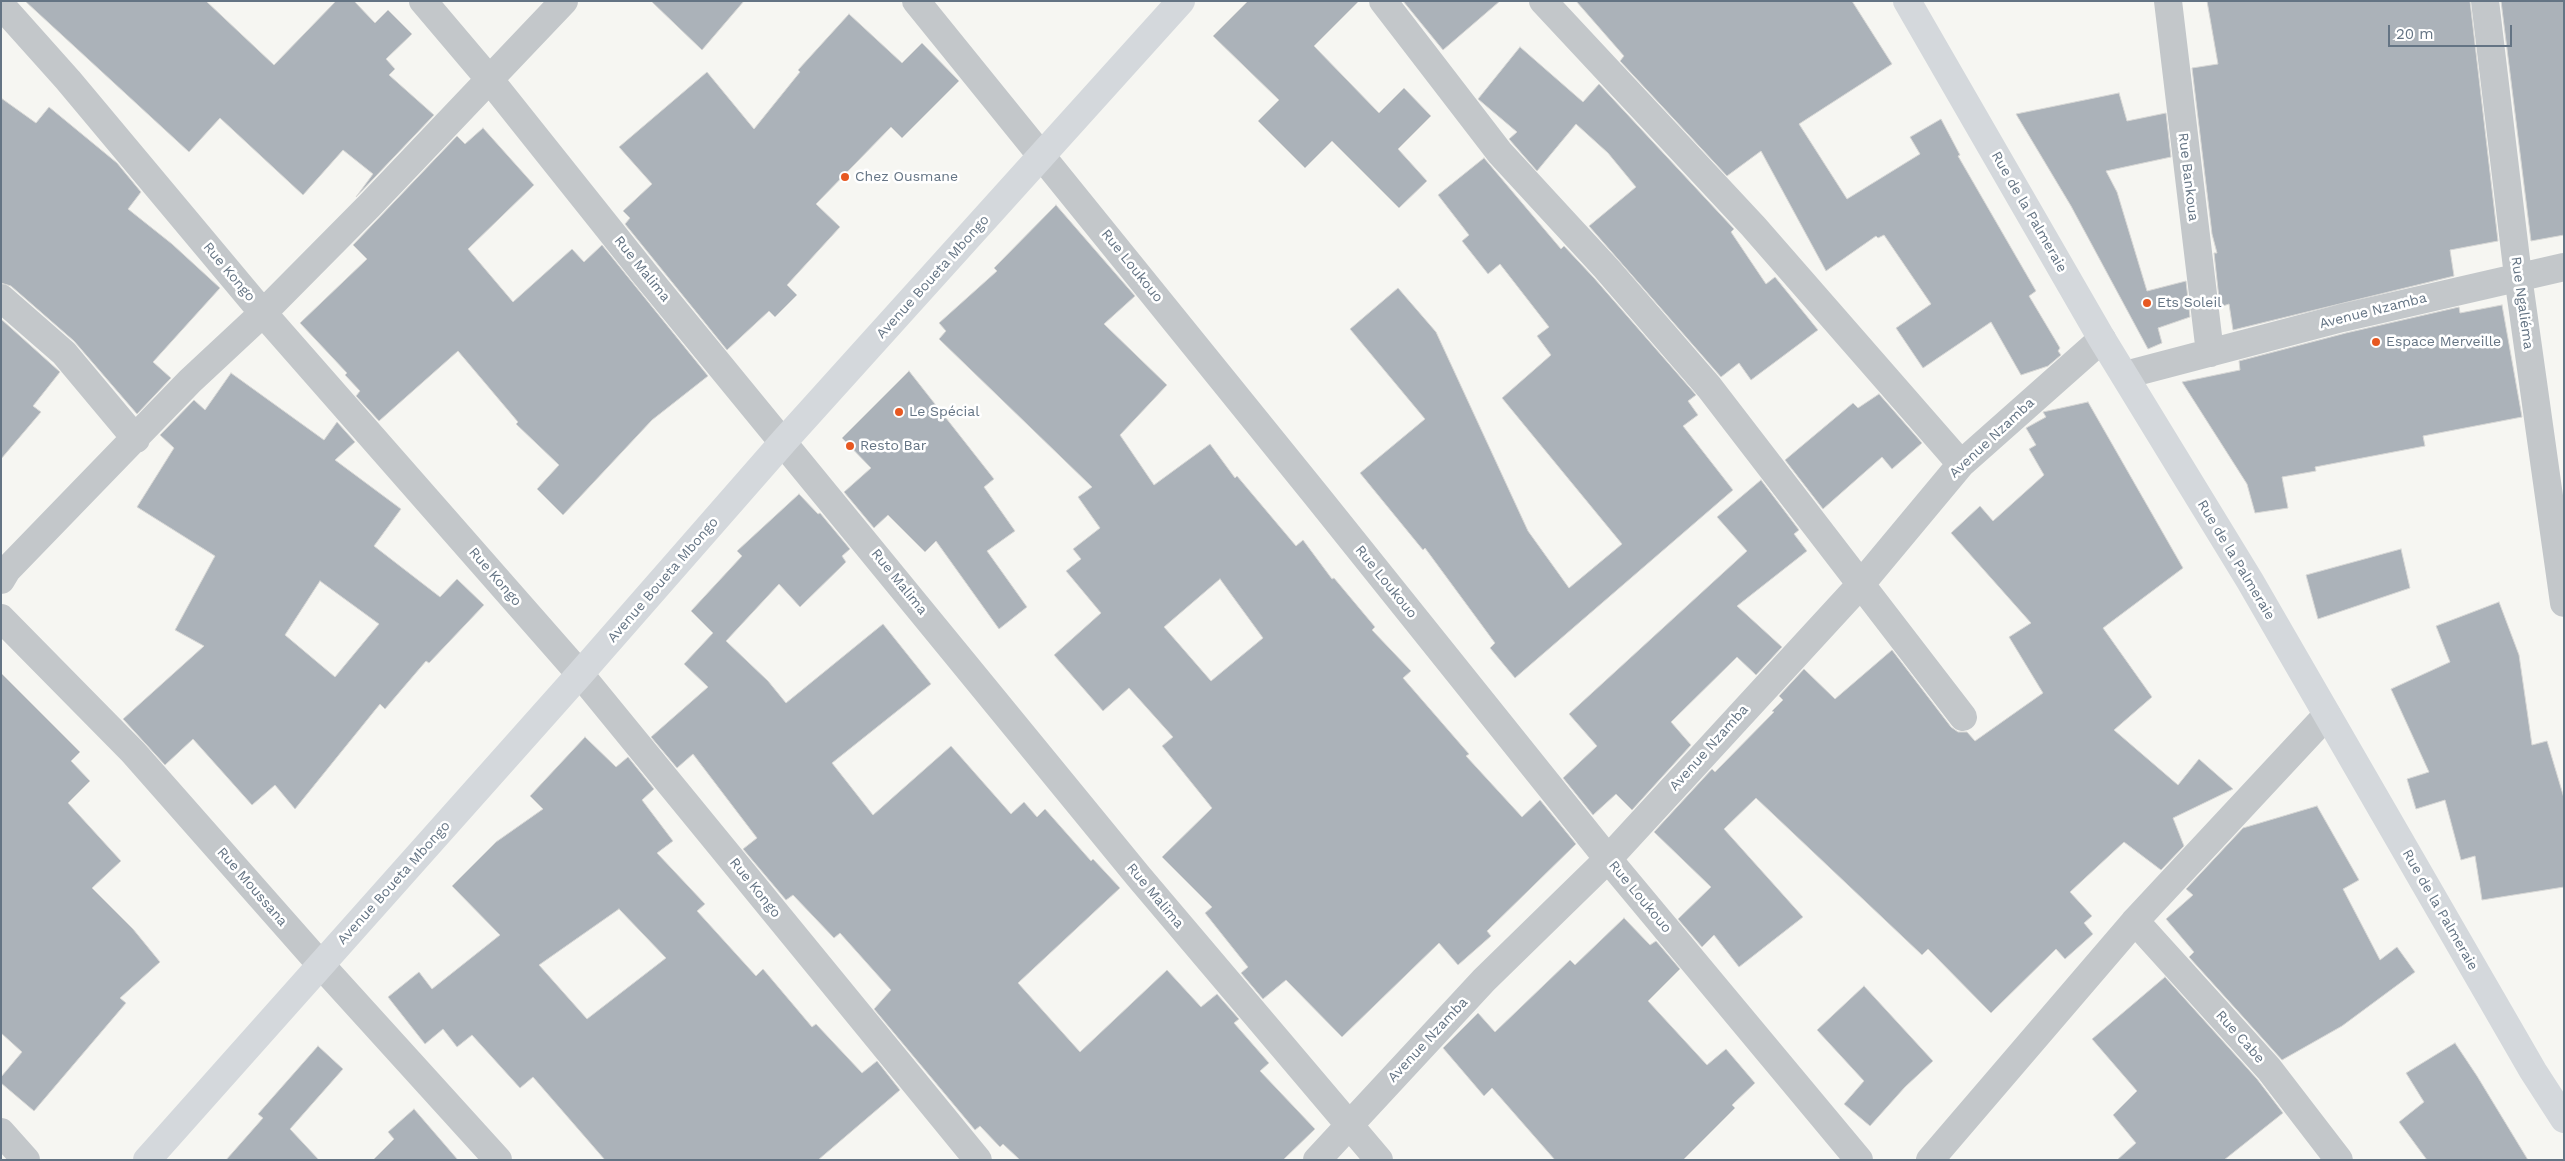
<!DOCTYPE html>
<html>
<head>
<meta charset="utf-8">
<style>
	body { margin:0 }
	#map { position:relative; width:2565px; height:1161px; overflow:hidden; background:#f6f6f2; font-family:"Work Sans",sans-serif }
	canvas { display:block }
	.frame { position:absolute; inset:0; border:2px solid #647484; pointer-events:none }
	.scale { position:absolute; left:2388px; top:25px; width:124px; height:22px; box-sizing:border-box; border:2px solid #647484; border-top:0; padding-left:6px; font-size:15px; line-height:18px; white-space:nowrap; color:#647484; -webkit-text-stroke:4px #fff; paint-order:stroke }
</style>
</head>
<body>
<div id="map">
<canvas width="2565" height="1161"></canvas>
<div class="frame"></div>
<div class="scale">20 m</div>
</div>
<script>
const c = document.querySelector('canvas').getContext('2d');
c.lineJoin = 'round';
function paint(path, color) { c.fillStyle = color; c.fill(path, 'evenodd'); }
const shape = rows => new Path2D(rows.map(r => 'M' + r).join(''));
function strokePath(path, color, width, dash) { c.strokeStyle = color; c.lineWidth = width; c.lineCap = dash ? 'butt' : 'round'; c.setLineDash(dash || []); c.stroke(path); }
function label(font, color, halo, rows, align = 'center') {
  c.font = font + ' "Work Sans",sans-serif'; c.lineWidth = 5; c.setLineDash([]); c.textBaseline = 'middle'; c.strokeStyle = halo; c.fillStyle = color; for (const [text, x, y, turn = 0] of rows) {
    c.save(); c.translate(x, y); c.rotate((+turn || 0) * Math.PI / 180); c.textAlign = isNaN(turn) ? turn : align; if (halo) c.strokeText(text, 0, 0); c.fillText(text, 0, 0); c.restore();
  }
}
const building = shape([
	[25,1,206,1,274,65,336,1,354,1,375,23,388,10,412,34,386,59,395,69,389,75,434,115,356,197,373,174,343,150,303,195,220,118,189,152,25,1],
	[651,1,744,1,702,50,651,1],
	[1248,1,1359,1,1314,46,1379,113,1404,88,1431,116,1398,149,1427,181,1399,208,1332,141,1305,168,1258,121,1279,100,1213,36,1248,1],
	[1403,1,1500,1,1443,50,1403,1],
	[1576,1,1852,1,1892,64,1799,124,1847,199,1920,154,1910,137,1941,119,1960,155,1958,156,2036,291,2029,296,2060,348,2058,351,2061,355,2048,366,2021,375,1991,322,1923,368,1896,328,1931,304,1884,235,1878,238,1876,236,1826,271,1761,151,1727,176,1620,61,1624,56,1576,1],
	[2207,1,2470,1,2498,241,2450,250,2454,276,2233,330,2229,304,2220,307,2214,253,2217,253,2212,234,2192,68,2218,64,2207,1],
	[2501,1,2564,1,2564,235,2531,241,2501,1],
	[849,14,902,63,922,43,959,81,902,138,891,127,816,204,840,227,787,285,797,295,775,317,769,311,727,350,625,224,630,218,623,211,652,184,619,147,707,72,754,129,800,72,798,70,849,14],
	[1520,47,1583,102,1599,84,1734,229,1731,232,1766,284,1775,277,1818,330,1751,380,1739,363,1721,377,1589,226,1636,187,1608,153,1576,124,1537,171,1509,139,1517,132,1478,99,1520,47],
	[2119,93,2127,121,2166,113,2171,157,2106,171,2117,192,2147,291,2186,281,2190,317,2158,328,2162,343,2148,349,2071,206,2016,114,2119,93],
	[1,98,36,123,49,107,117,163,141,192,128,209,172,244,220,288,153,362,171,378,137,414,74,341,11,286,1,283,1,98],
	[483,128,534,185,468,249,513,302,572,249,584,262,602,245,708,376,652,420,563,515,537,489,559,465,516,424,518,422,458,351,379,421,356,396,360,391,345,375,347,373,300,323,367,259,353,245,457,136,465,144,483,128],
	[1484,158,1561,249,1564,246,1594,278,1696,395,1688,401,1698,415,1683,426,1733,490,1515,678,1490,648,1495,643,1425,548,1423,550,1360,473,1425,419,1350,329,1398,288,1436,332,1528,531,1569,588,1622,544,1502,398,1551,355,1537,336,1549,327,1500,264,1488,274,1462,241,1469,235,1438,195,1484,158],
	[1056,205,1135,296,1104,324,1167,385,1120,435,1154,485,1210,444,1235,478,1237,476,1296,546,1303,540,1332,579,1334,578,1375,627,1372,630,1411,671,1403,678,1469,754,1466,756,1522,817,1540,800,1576,844,1487,931,1491,936,1458,965,1439,943,1342,1037,1286,980,1263,999,1241,973,1248,967,1205,913,1212,907,1162,857,1212,808,1162,746,1173,737,1129,688,1103,711,1054,655,1101,613,1066,571,1081,559,1073,549,1100,528,1078,497,1092,487,939,339,946,331,939,323,997,271,994,268,1056,205],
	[1220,579,1263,638,1211,681,1164,627,1220,579],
	[2502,305,2522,417,2423,436,2425,446,2315,467,2316,471,2282,477,2288,508,2255,513,2247,484,2182,382,2240,370,2239,361,2346,333,2459,307,2460,313,2502,305],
	[1,319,60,372,33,406,41,412,1,459,1,319],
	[909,371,994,479,984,487,1015,531,987,551,1027,607,999,629,936,541,925,552,888,515,874,528,844,492,871,468,842,438,909,371],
	[231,373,324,440,337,422,355,442,335,460,401,509,374,546,440,597,457,579,484,605,429,663,426,661,385,709,380,704,295,809,275,785,252,805,193,739,165,765,123,719,204,646,175,630,215,556,137,507,174,448,160,435,194,400,205,410,231,373],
	[320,581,379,624,335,677,285,635,320,581],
	[1879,394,1922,443,1892,469,1882,457,1823,509,1785,460,1853,403,1858,408,1879,394],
	[2088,402,2183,568,2103,628,2152,697,2114,730,2178,785,2199,759,2233,789,2173,818,2184,846,2161,870,2124,842,2070,892,2092,916,2084,923,2093,934,2065,959,2056,949,1991,1013,1928,949,1922,955,1756,798,1724,829,1803,917,1739,967,1714,935,1702,947,1678,919,1711,887,1654,832,1712,769,1715,772,1774,712,1772,711,1783,700,1779,696,1804,669,1835,699,1892,650,1951,727,1958,732,1967,732,1975,741,2043,693,2009,637,2031,623,1951,533,1980,506,1993,521,2044,475,2029,449,2036,445,2026,428,2046,417,2043,412,2088,402],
	[1761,480,1799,530,1794,534,1807,551,1737,606,1782,647,1756,675,1737,657,1671,722,1691,745,1632,810,1616,794,1593,815,1563,778,1597,746,1569,714,1747,551,1717,517,1761,480],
	[799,494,818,514,820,513,850,549,842,556,846,562,800,607,779,584,726,641,768,681,786,703,883,624,931,684,832,763,873,815,951,746,1011,814,1024,802,1037,817,1045,809,1091,861,1093,859,1120,888,1018,983,1080,1052,1167,970,1201,1007,1217,994,1239,1019,1234,1023,1269,1063,1260,1071,1315,1129,1283,1160,1020,1160,1003,1144,1000,1147,980,1126,975,1130,874,1009,891,990,840,933,834,938,793,895,786,900,743,849,757,838,693,754,677,768,651,737,708,687,684,664,713,633,691,611,742,556,737,551,799,494],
	[2401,549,2410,588,2318,619,2306,575,2401,549],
	[2499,602,2519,655,2532,745,2547,741,2564,798,2564,887,2482,900,2475,856,2461,860,2445,800,2416,809,2407,779,2429,772,2391,689,2450,662,2436,626,2499,602],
	[1,673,80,752,71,761,90,781,68,803,121,861,92,888,133,929,160,962,120,998,126,1003,34,1111,1,1083,1,1077,22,1052,1,1033,1,673],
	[585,737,616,767,628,757,654,789,642,800,673,841,657,853,705,904,697,911,756,976,763,969,812,1027,816,1024,862,1073,877,1061,900,1090,818,1160,605,1160,533,1077,520,1088,472,1035,457,1047,443,1029,425,1044,388,997,419,972,432,989,500,935,452,886,496,842,543,809,530,796,585,737],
	[619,909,666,958,587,1019,539,965,619,909],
	[2317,806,2359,880,2343,889,2380,960,2397,947,2415,972,2342,1026,2282,1060,2189,957,2194,952,2166,919,2193,895,2186,889,2243,828,2317,806],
	[1624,918,1650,945,1656,941,1680,969,1648,1001,1707,1065,1726,1049,1755,1083,1732,1105,1735,1108,1683,1160,1555,1160,1492,1088,1484,1096,1443,1048,1478,1013,1495,1032,1570,960,1575,965,1624,918],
	[2165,977,2257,1079,2283,1113,2224,1160,2117,1160,2136,1143,2113,1115,2137,1091,2092,1039,2165,977],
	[1864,986,1933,1061,1905,1087,1870,1126,1844,1104,1864,1081,1817,1030,1864,986],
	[2455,1043,2477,1076,2528,1160,2427,1160,2399,1122,2424,1102,2406,1073,2455,1043],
	[318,1046,343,1069,290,1129,319,1160,226,1160,263,1118,258,1114,318,1046],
	[414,1109,458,1160,373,1160,394,1139,388,1132,414,1109]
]);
paint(building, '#abb2b9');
strokePath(building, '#d7d7d5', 1);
strokePath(shape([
	[423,1,490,80,644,273,1139,877,1379,1160],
	[916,1,1316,495,1608,859,1859,1160],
	[1383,1,1500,153,1606,268,1709,387,1963,717],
	[1543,1,1753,226,1961,464],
	[2168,1,2210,353],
	[2485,1,2518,276,2564,603],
	[1,5,68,80,263,313,580,674,978,1160],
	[1,298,64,353,136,439],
	[2125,375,2342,318,2564,267],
	[1,580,7,570,190,381,263,313,369,206,564,1],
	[1,618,133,752,321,965,498,1160],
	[2135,921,2269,1069,2339,1160],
	[1,1132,26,1160],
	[1317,1160,1484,980,1608,859,1861,584,1961,464,2102,339],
	[1930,1160,2135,921,2327,715]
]), '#c3c7ca', 28);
strokePath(shape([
	[147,1160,580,674,784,441,1181,1]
]), '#d4d8dc', 28);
strokePath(shape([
	[1907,1,2102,339,2250,581,2533,1071,2564,1119]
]), '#d4d8dc', 28);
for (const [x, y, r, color] of [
	[845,177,5,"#e75821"],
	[2147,303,5,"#e75821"],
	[2376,342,5,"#e75821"],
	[899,412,5,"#e75821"],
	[850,446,5,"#e75821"]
]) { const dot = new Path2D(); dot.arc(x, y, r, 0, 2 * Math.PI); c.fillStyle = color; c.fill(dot); strokePath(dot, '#fff', 2); }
label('14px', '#647484', '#fff', [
	["Chez Ousmane",855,177],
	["Ets Soleil",2157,303],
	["Espace Merveille",2386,342],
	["Le Spécial",909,412],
	["Resto Bar",860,446]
], 'left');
label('14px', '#647484', '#fff', [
	["Rue Bankoua",2188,177,83],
	["Rue de la Palmeraie",2029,212,60],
	["Rue Loukouo",1132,266,51],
	["Rue Malima",642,269,51],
	["Rue Kongo",229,272,50],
	["Avenue Boueta Mbongo",933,277,-48],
	["Rue Ngaliéma",2522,303,82],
	["Avenue Nzamba",2373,311,-14],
	["Avenue Nzamba",1992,438,-43],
	["Rue de la Palmeraie",2236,560,59],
	["Rue Kongo",495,577,49],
	["Avenue Boueta Mbongo",663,580,-49],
	["Rue Malima",899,582,51],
	["Rue Loukouo",1386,582,51],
	["Avenue Nzamba",1709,748,-48],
	["Avenue Boueta Mbongo",394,883,-48],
	["Rue Moussana",252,887,49],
	["Rue Kongo",755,888,51],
	["Rue Malima",1155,896,50],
	["Rue Loukouo",1640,897,50],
	["Rue de la Palmeraie",2440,910,60],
	["Rue Cabe",2240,1037,48],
	["Avenue Nzamba",1428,1040,-47]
]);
</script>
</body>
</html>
